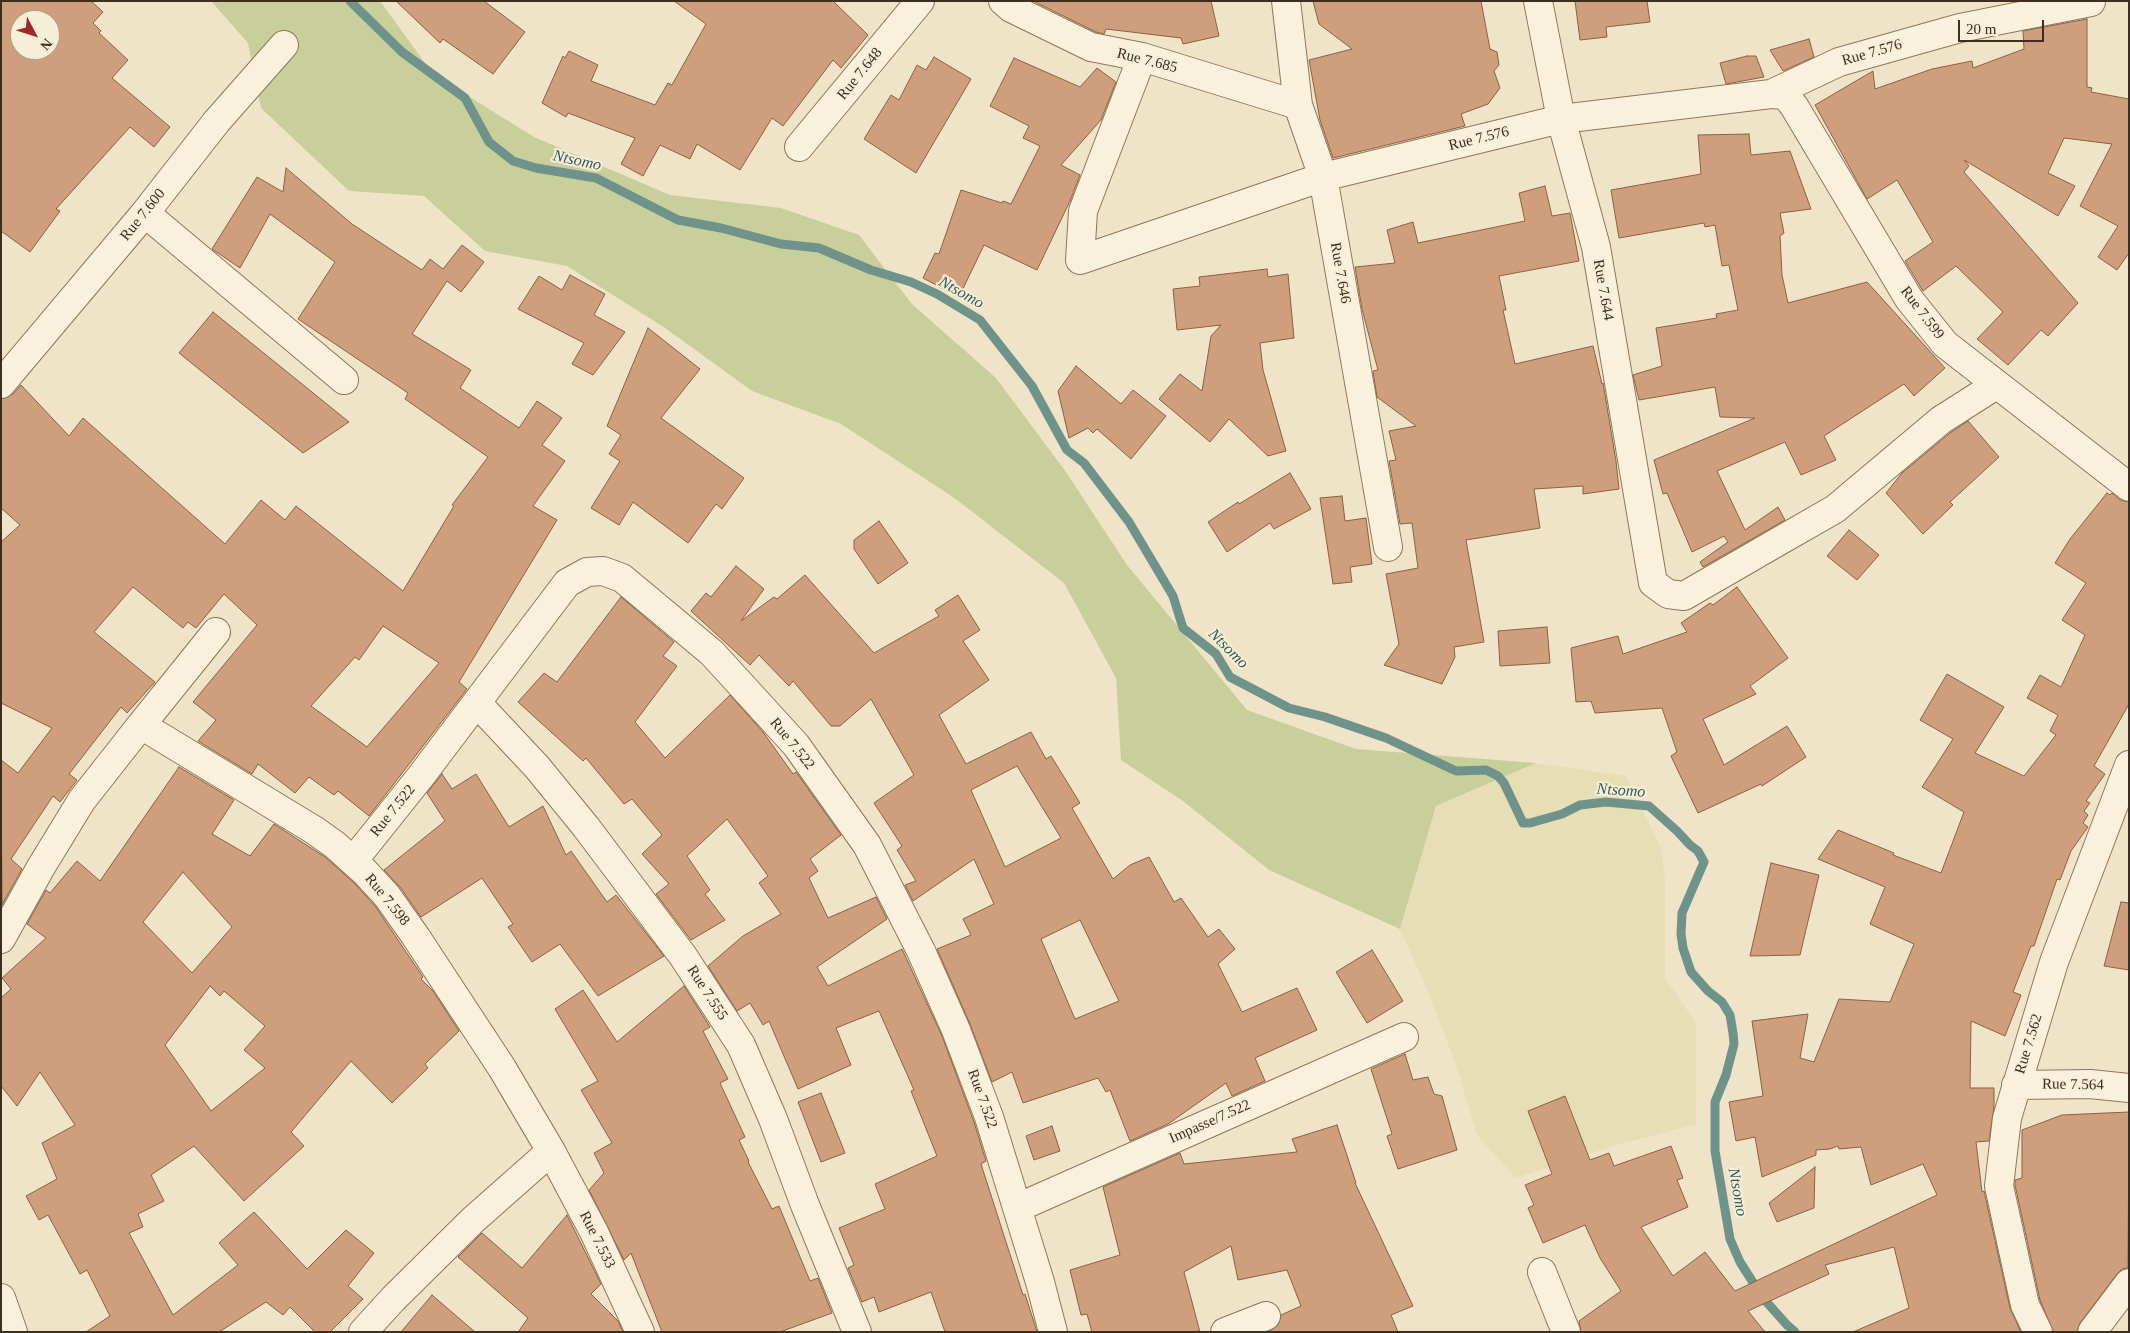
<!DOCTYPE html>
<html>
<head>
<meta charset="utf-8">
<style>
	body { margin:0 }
	#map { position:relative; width:2130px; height:1333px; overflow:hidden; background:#f0e4c8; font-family:"Times New Roman",serif }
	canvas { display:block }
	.frame { position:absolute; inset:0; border:2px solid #3d2e20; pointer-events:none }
	.north { position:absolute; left:10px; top:10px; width:50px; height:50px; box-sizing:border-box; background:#f7eed8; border:1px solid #ada18e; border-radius:50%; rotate:130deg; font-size:14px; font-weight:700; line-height:20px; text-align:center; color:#3d2e20 }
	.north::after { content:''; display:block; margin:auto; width:18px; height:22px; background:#9e2a2b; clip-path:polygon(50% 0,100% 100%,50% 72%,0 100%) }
	.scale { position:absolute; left:1958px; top:20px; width:86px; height:22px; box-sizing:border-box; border:2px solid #3d2e20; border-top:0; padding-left:6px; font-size:15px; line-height:18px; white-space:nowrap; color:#3d2e20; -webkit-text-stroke:4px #f7eed8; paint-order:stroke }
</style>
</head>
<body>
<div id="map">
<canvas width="2130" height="1333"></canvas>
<div class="frame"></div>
<div class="north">N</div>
<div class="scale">20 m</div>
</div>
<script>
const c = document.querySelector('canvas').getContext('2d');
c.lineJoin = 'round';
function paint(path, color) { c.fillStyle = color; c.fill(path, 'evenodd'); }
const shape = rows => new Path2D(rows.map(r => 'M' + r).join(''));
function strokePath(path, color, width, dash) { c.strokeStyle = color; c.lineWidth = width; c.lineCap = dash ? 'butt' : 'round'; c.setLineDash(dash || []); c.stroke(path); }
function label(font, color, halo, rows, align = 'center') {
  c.font = font + ' "Times New Roman",serif'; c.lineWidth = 4; c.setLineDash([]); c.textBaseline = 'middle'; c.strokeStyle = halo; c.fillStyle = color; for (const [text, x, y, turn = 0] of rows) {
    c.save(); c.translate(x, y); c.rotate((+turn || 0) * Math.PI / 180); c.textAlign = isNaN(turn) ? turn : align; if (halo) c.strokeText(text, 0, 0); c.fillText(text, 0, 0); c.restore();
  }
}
paint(shape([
	[1536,763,1626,776,1661,848,1665,879,1665,978,1696,1023,1696,1124,1613,1146,1516,1178,1477,1135,1456,1064,1423,980,1400,929,1436,806]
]), '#e6deb5');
paint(shape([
	[211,1,380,1,433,74,534,137,670,195,781,208,859,235,912,304,996,378,1066,472,1127,565,1247,710,1356,749,1536,763,1436,806,1400,929,1269,870,1183,801,1121,760,1116,678,1064,583,953,497,841,424,752,391,665,328,567,266,485,251,424,196,349,191,261,108,248,43]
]), '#c9cf9b');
strokePath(shape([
	[350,1,402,52,465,98,489,142,513,161,536,168,596,178,678,220,721,228,781,244,819,248,871,270,911,282,937,294,980,320,1032,386,1067,450,1084,463,1129,522,1173,596,1183,628,1216,654,1230,677,1289,708,1325,717,1386,738,1456,771,1486,770,1498,776,1504,783,1523,823,1530,823,1562,814,1580,805,1606,802,1649,806,1677,831,1690,845,1698,851,1704,862,1682,913,1681,934,1683,948,1691,972,1708,991,1722,1002,1730,1015,1733,1033,1734,1044,1726,1075,1715,1102,1715,1151,1730,1239,1740,1262,1763,1298,1787,1325,1795,1332]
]), '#6f938a', 9);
const building = shape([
	[1,1,91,1,103,12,93,23,101,31,99,33,128,60,112,78,170,127,154,147,130,127,56,209,60,211,30,252,1,231,1,1],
	[20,20,50,20,50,50,20,50,20,20],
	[396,1,484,1,525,32,493,74,443,39,440,43,396,1],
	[674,1,833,1,868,35,841,68,833,60,783,126,772,118,740,170,697,144,690,159,660,145,643,176,621,164,635,138,568,113,566,117,542,103,563,56,565,58,569,51,598,65,591,81,655,105,668,83,672,85,706,24,674,1],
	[1033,1,1211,1,1219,36,1183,44,1181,38,1106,29,1104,34,1096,32,1033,1],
	[1313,1,1481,1,1490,49,1497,52,1499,65,1494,71,1500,88,1488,104,1461,114,1465,126,1333,158,1320,120,1309,60,1352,49,1319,24,1313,1],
	[1575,1,1647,1,1650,22,1606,27,1607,37,1580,40,1575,1],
	[2087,19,2087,87,2092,88,2091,92,2129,99,2129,253,2117,270,2098,257,2118,226,2080,206,2112,144,2064,138,2048,173,2075,186,2058,216,1964,160,1969,166,1964,172,2078,303,2048,336,2041,330,2008,365,1977,339,2003,312,1956,266,1923,291,1905,261,1933,242,1897,180,1867,199,1815,105,1873,71,1875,89,1932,69,1972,61,1973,68,2024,49,2023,31,2087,19],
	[1809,39,1814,57,1783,71,1770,50,1809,39],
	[1747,56,1756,56,1764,77,1726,84,1720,63,1747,56],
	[934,57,971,79,916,173,864,139,891,95,899,100,917,65,926,70,934,57],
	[1014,58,1080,87,1097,68,1116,82,1101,120,1061,165,1080,175,1070,201,1037,270,984,245,959,297,923,278,935,253,939,254,961,190,1002,203,1003,201,1011,204,1040,146,1023,138,1029,126,990,106,1014,58],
	[1749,134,1751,155,1790,151,1811,209,1780,213,1784,233,1780,236,1782,275,1788,303,1867,282,1945,368,1914,396,1904,384,1824,436,1836,460,1801,475,1785,442,1717,471,1745,530,1778,507,1785,520,1703,567,1700,562,1728,542,1724,536,1692,552,1667,493,1663,494,1654,460,1755,418,1720,417,1715,387,1639,400,1633,375,1662,366,1656,328,1717,318,1716,314,1738,310,1729,265,1722,266,1715,225,1705,227,1704,223,1619,238,1611,190,1701,174,1698,135,1749,134],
	[286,168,352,224,422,270,430,259,443,269,462,245,484,262,461,292,447,281,412,334,471,370,460,388,519,428,537,401,562,418,542,445,565,461,533,506,557,520,459,682,467,689,369,816,338,791,334,795,309,777,295,793,258,764,252,774,198,741,216,720,193,702,257,625,224,594,196,628,188,622,183,628,133,587,94,632,155,682,127,713,121,707,69,774,77,780,60,802,53,796,11,859,22,869,2,905,1,760,18,773,52,728,1,703,1,542,20,525,1,508,1,399,13,394,21,385,69,436,83,418,225,544,261,500,285,520,296,506,403,591,454,506,452,505,488,457,405,399,408,393,298,319,335,262,270,214,240,268,212,249,257,177,283,192,286,168],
	[383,626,439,663,367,747,311,706,355,657,359,660,383,626],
	[1545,186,1552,216,1570,213,1579,261,1499,276,1506,310,1503,310,1515,364,1593,346,1602,384,1603,383,1616,461,1619,489,1583,494,1583,486,1534,489,1540,528,1466,540,1484,642,1454,647,1455,657,1442,684,1384,665,1399,644,1386,574,1418,568,1412,523,1400,524,1389,461,1396,460,1389,431,1416,426,1377,397,1373,371,1378,370,1362,309,1355,267,1395,263,1387,230,1413,222,1418,243,1525,221,1519,193,1545,186],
	[1267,269,1268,277,1288,274,1294,338,1260,343,1263,370,1286,451,1268,456,1229,419,1210,442,1159,399,1180,374,1202,391,1211,336,1221,325,1177,330,1173,289,1200,286,1199,277,1267,269],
	[570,275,605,294,594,315,625,332,593,375,572,364,584,343,518,309,539,276,562,290,570,275],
	[213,312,349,422,303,453,179,353,213,312],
	[648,328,700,369,661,418,744,478,722,509,716,504,688,543,633,502,619,525,591,508,620,461,609,454,621,435,607,426,648,328],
	[1076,366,1121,404,1133,390,1166,416,1131,459,1097,429,1093,433,1088,428,1069,438,1058,391,1076,366],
	[1968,421,1999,457,1950,502,1953,505,1923,534,1886,493,1902,473,1950,433,1968,421],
	[1290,473,1311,509,1274,529,1270,523,1227,552,1208,522,1238,502,1239,504,1290,473],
	[2107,493,2110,495,2112,493,2120,500,2129,502,2129,704,2094,766,2105,774,2086,801,2090,803,2084,811,2088,815,2083,823,2088,827,2071,851,2060,880,2057,879,2034,946,2031,946,2013,992,2021,995,2005,1036,1971,1021,1970,1088,1994,1088,1994,1107,1989,1141,1976,1142,1982,1192,1984,1191,2010,1308,2021,1332,1853,1332,1909,1308,1894,1247,1825,1265,1829,1274,1748,1311,1765,1332,1581,1332,1579,1321,1621,1291,1600,1258,1585,1225,1543,1243,1528,1208,1534,1205,1525,1185,1552,1174,1528,1111,1565,1096,1590,1160,1609,1153,1614,1166,1671,1146,1683,1178,1677,1180,1688,1207,1641,1227,1673,1276,1705,1252,1735,1291,1937,1195,1923,1164,1871,1185,1861,1147,1839,1149,1838,1146,1830,1149,1816,1150,1816,1155,1762,1177,1755,1137,1736,1141,1729,1102,1763,1096,1752,1021,1808,1014,1800,1058,1814,1062,1839,999,1890,1002,1914,944,1870,924,1885,887,1818,859,1838,830,1894,853,1893,855,1941,873,1964,812,1922,787,1953,739,1920,720,1947,674,2004,707,1975,753,2024,776,2056,735,2050,731,2058,715,2027,698,2040,675,2061,687,2085,635,2062,620,2086,583,2055,563,2070,539,2107,493],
	[1342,496,1345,521,1366,518,1372,564,1350,567,1352,582,1333,584,1320,498,1342,496],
	[879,521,908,563,878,584,854,549,854,540,879,521],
	[1849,530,1879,555,1857,580,1827,556,1849,530],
	[736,566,764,589,741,621,774,597,777,599,805,575,874,653,939,616,935,610,958,595,980,630,963,641,989,680,939,715,966,764,1031,732,1046,759,1051,756,1080,803,1072,808,1113,879,1130,865,1149,857,1174,902,1181,898,1208,937,1219,929,1235,949,1218,964,1242,1012,1297,988,1317,1030,1255,1058,1265,1081,1232,1096,1226,1083,1168,1124,1130,1141,1110,1090,1106,1092,1098,1078,1023,1103,1012,1072,992,1082,970,1024,937,949,971,935,963,919,994,904,974,859,913,901,905,885,916,881,897,850,902,846,874,803,914,775,871,699,840,726,831,726,793,681,789,686,759,655,750,665,691,611,706,593,711,597,736,566],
	[1017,766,1061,838,1005,867,971,790,1017,766],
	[1080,920,1119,1001,1075,1019,1041,939,1080,920],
	[1737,587,1788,658,1750,686,1756,694,1703,719,1724,765,1787,726,1806,757,1762,786,1761,784,1698,813,1671,756,1677,752,1662,708,1595,713,1591,701,1576,702,1571,648,1618,636,1623,654,1687,632,1681,623,1710,603,1713,605,1737,587],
	[621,597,674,642,663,656,677,666,635,722,665,758,730,695,763,732,793,774,796,772,841,835,810,859,818,871,809,878,828,918,876,897,887,919,817,967,828,986,902,949,942,1036,974,1122,986,1161,981,1164,1023,1295,1025,1294,1037,1332,945,1332,931,1292,879,1312,874,1297,862,1302,848,1268,854,1265,839,1228,885,1209,875,1184,937,1156,911,1091,914,1090,879,1011,836,1028,851,1065,798,1089,769,1021,763,1025,750,1003,737,1011,708,966,743,936,781,914,759,883,768,876,727,819,687,856,710,890,705,894,725,920,691,940,656,894,669,884,642,854,662,835,632,799,624,804,586,758,583,761,518,702,544,673,557,682,621,597],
	[1547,627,1550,663,1500,666,1498,631,1547,627],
	[179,767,234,800,212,834,250,856,274,824,325,857,354,883,375,906,423,977,421,979,433,991,459,1031,425,1064,428,1068,392,1103,351,1061,291,1132,304,1146,244,1201,194,1146,151,1175,164,1201,138,1214,143,1227,129,1233,173,1315,238,1265,219,1243,254,1212,307,1269,346,1230,374,1253,348,1286,363,1299,330,1332,315,1332,290,1307,283,1315,266,1302,219,1332,86,1332,110,1316,87,1270,80,1274,48,1215,39,1220,26,1196,57,1179,42,1143,75,1125,40,1072,17,1106,1,1086,1,998,11,989,2,978,46,938,27,924,46,890,50,893,77,861,100,881,179,767],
	[183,872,232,927,192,973,143,922,183,872],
	[210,986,220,996,224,991,265,1026,244,1050,265,1068,211,1111,165,1045,210,986],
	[442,774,452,789,476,774,509,827,543,806,566,855,571,851,607,902,616,895,664,956,598,996,560,944,532,962,508,927,513,924,482,878,421,917,400,887,384,870,445,821,427,793,442,774],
	[1771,863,1819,875,1800,955,1750,956,1771,863],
	[2121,902,2129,903,2129,970,2104,966,2121,902],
	[1372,950,1403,1001,1367,1023,1336,972,1372,950],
	[684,986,710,1027,703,1031,728,1079,720,1083,745,1137,739,1140,749,1161,748,1162,772,1209,779,1206,810,1281,818,1278,832,1313,780,1332,662,1332,631,1253,624,1260,589,1190,604,1173,594,1153,612,1143,581,1090,598,1081,555,1009,583,990,617,1042,684,986],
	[1405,1054,1413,1080,1428,1077,1434,1094,1442,1096,1457,1150,1398,1169,1387,1136,1392,1134,1371,1069,1405,1054],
	[821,1093,845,1153,821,1162,798,1102,821,1093],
	[2129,1112,2128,1268,2122,1269,2117,1274,2080,1323,2077,1332,2053,1332,2040,1300,2015,1185,2015,1180,2022,1178,2022,1130,2062,1115,2129,1112],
	[1337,1125,1356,1183,1355,1183,1413,1306,1391,1315,1398,1332,1269,1332,1278,1325,1281,1315,1301,1306,1287,1270,1238,1280,1231,1246,1184,1272,1200,1332,1092,1332,1087,1314,1081,1315,1070,1270,1120,1255,1103,1187,1180,1153,1184,1164,1297,1152,1292,1139,1337,1125],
	[1052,1126,1060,1151,1034,1160,1026,1136,1052,1126],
	[1815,1167,1814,1208,1777,1222,1769,1203,1815,1167],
	[567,1215,601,1284,591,1294,618,1321,623,1332,518,1332,528,1318,458,1257,482,1233,522,1268,567,1215],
	[432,1295,475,1332,401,1332,432,1295]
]);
paint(building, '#cf9f7d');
strokePath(building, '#8d5f41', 1);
const minor = shape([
	[1003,1,1011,8,1091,47,1142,57,1298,105],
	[1286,1,1298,105,1323,177,1388,547],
	[1538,1,1561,119,1596,247,1653,583,1668,594,1684,596,1781,540,1835,509,1941,420,1996,385],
	[1142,57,1083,211,1080,260,1323,177,1561,119,1771,94,1839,62,1960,28,2091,2],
	[1771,94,1785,95,1794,106,1909,299,1945,344,2129,487],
	[799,147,920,1],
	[145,213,344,380],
	[1,384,145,213,217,121,284,45],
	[477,703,537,767,586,827,683,956,741,1045,773,1119,805,1205,857,1332],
	[141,725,216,632],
	[353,861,421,776,567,583,587,572,603,571,622,578,712,653,796,745,867,845,921,951,956,1030,989,1117,1040,1282,1053,1332],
	[1,939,41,867,82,800,141,725,314,830,335,845,365,872,387,896,416,937,502,1068,551,1151,473,1220,393,1299,363,1332],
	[2016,1085,2090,1084,2129,1088],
	[551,1151,594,1232,640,1332],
	[1017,1208,1404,1037],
	[1542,1272,1566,1332],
	[1,1298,13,1332],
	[1225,1332,1266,1316],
	[2038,1332,2025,1305,1999,1186,2007,1118,2054,962,2129,765],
	[2092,1332,2129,1283]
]);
strokePath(minor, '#8d765c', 30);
strokePath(minor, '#faf1dc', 28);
label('15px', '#3d2e20', '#f7eed8', [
	["Rue 7.576",1872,53,-16],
	["Rue 7.685",1147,61,14],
	["Rue 7.648",860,74,-51],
	["Rue 7.576",1479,139,-14],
	["Rue 7.600",143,215,-51],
	["Rue 7.646",1340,273,80],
	["Rue 7.644",1603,290,80],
	["Rue 7.599",1922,313,53],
	["Rue 7.522",792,744,51],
	["Rue 7.522",393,811,-51],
	["Rue 7.598",387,900,51],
	["Rue 7.555",707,993,57],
	["Rue 7.562",2029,1044,-73],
	["Rue 7.564",2073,1085,1],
	["Rue 7.522",982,1099,70],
	["Impasse/7.522",1210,1122,-24],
	["Rue 7.533",597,1240,63]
]);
label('italic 16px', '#2f5d5a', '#f7eed8', [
	["Ntsomo",577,161,12],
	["Ntsomo",961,293,30],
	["Ntsomo",1228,649,45],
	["Ntsomo",1621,791,4],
	["Ntsomo",1737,1192,80]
]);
</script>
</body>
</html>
